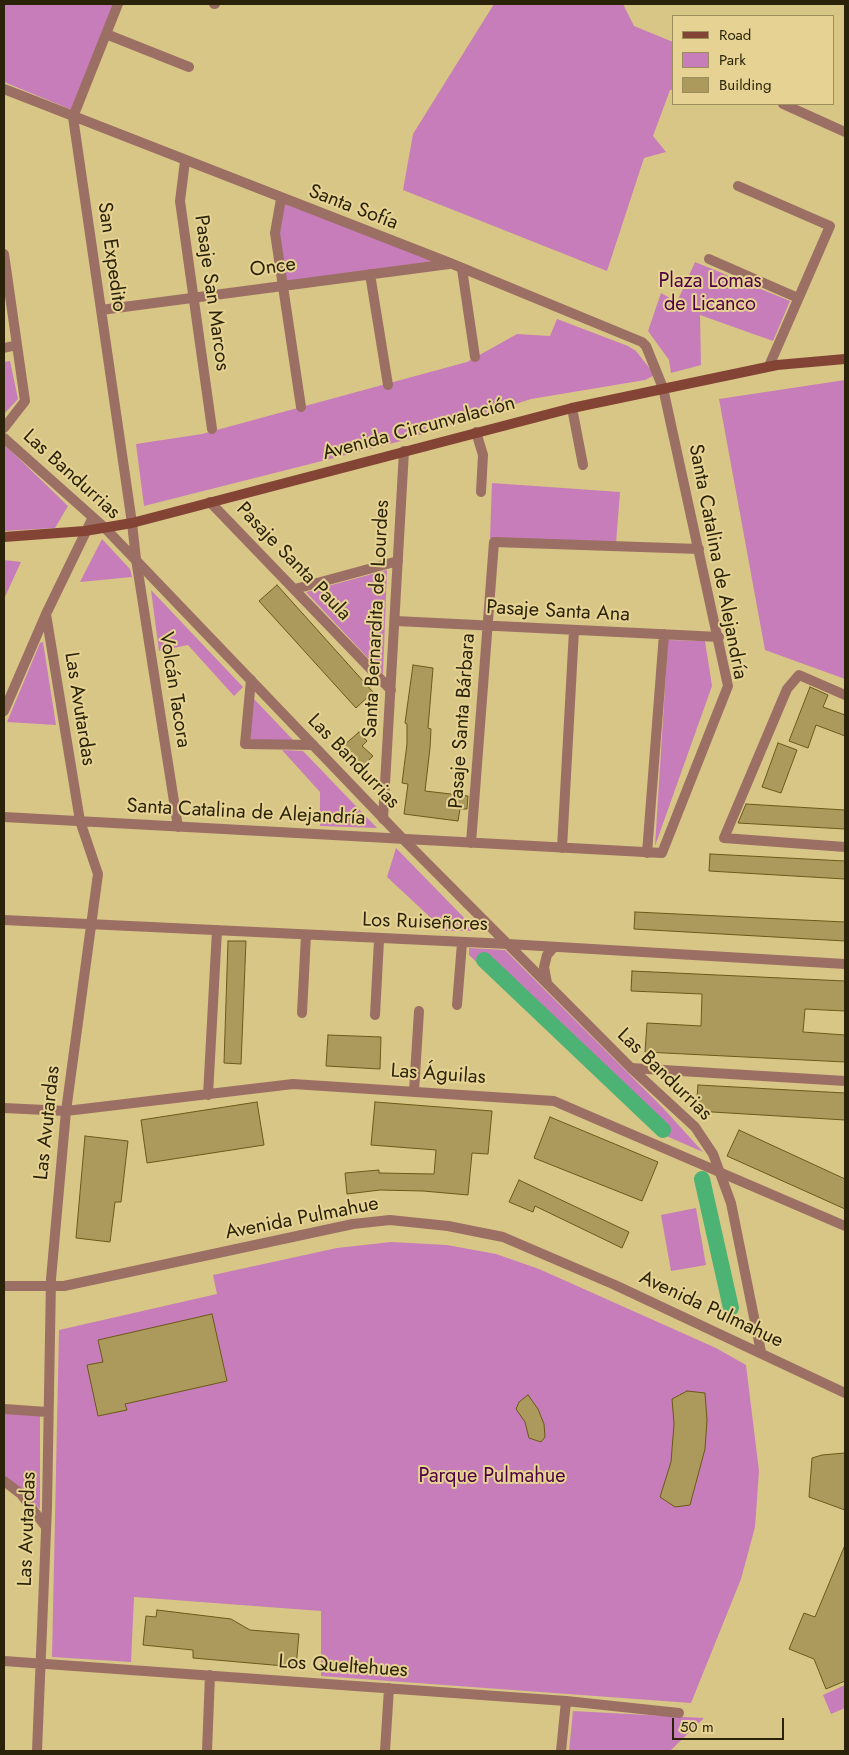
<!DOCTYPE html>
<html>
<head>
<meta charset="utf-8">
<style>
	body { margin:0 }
	#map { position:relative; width:849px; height:1755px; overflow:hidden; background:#d8c686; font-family:Jost,sans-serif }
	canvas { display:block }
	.frame { position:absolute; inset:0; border:5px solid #2a2309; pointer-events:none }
	.legend { position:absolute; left:672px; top:15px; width:162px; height:90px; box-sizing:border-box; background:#e6d393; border:1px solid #9b8d5c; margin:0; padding:6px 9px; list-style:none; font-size:15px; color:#2a2309 }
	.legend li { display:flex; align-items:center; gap:10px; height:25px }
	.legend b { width:25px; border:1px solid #9b8d5c }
	.scale { position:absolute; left:672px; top:1718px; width:112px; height:22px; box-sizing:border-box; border:2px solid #2a2309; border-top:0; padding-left:6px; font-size:15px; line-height:18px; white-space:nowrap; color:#2a2309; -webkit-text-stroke:4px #e6d393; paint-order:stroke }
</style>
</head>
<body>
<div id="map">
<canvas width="849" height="1755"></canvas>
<div class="frame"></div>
<ul class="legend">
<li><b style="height:6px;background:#834335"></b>Road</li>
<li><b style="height:14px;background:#c77db9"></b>Park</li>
<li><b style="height:14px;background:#ac9a5c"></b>Building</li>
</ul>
<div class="scale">50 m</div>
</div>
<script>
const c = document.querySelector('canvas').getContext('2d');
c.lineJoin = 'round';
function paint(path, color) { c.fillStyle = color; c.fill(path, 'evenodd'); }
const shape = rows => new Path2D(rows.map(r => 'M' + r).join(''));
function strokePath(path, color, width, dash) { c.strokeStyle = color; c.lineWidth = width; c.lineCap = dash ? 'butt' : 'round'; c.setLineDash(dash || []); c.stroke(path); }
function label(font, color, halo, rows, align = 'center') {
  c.font = font + ' Jost,sans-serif'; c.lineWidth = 4; c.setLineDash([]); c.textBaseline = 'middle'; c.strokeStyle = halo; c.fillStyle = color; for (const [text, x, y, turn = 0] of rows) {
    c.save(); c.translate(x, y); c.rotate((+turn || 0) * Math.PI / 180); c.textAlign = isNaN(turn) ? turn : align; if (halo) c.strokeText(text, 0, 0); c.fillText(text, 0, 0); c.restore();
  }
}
paint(shape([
	[4,4,113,4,72,110,4,82],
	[494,4,623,4,634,26,673,42,673,90,670,90,653,136,666,152,644,158,607,271,403,190,413,134],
	[283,202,436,261,284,282,277,233],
	[695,262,790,301,773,341,700,315,701,365,671,373,669,360,648,331,661,293,677,302],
	[557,319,628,346,636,351,655,375,645,380,531,399,401,441,144,506,136,444,202,434,467,362,517,334,550,336],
	[10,361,18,399,4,414,4,362],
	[845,380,845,679,765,650,719,399],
	[4,444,68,506,55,528,4,531],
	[492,483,620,492,616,544,490,538],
	[102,539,130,569,132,577,80,582],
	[4,560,21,562,4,599],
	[387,570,383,674,306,592],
	[151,590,243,687,234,696,188,645,159,651],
	[668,640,705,641,712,686,655,846],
	[43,642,56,725,7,722,40,643],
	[254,699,294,741,254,742,249,738],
	[282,750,303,751,377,828,320,826,320,792],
	[396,848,477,931,445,931,387,877],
	[469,948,505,950,664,1109,703,1152,655,1131,469,955],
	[696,1208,706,1265,671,1271,661,1215],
	[391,1242,447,1245,496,1254,539,1269,716,1348,746,1365,759,1471,755,1527,741,1579,691,1703,321,1676,321,1611,134,1597,131,1662,52,1657,59,1330,217,1294,213,1275,337,1248],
	[4,1413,40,1416,40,1509,4,1476],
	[845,1685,845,1708,831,1714,823,1695],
	[573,1711,704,1718,670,1751,569,1751]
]), '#c77db9');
strokePath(shape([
	[484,960,663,1130],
	[702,1179,731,1308]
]), '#4cb375', 16);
const building = shape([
	[277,585,373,692,356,708,259,601,277,585],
	[413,665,433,668,428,728,431,729,430,748,425,791,468,796,467,809,460,809,458,821,404,814,408,784,402,783,407,744,407,724,405,723,413,665],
	[810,687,828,695,823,707,845,715,845,736,816,725,808,748,789,741,810,687],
	[359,732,367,741,362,746,373,756,362,767,342,747,359,732],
	[778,743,797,750,781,793,762,787,778,743],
	[746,804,845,810,845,829,738,823,746,804],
	[710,854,845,861,845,879,709,871,710,854],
	[635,912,845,922,845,941,634,929,635,912],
	[228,941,246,941,241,1064,224,1063,228,941],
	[632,971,845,981,845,1011,805,1009,803,1032,845,1035,845,1062,645,1052,647,1023,701,1026,702,994,631,991,632,971],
	[328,1035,381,1037,380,1069,326,1066,328,1035],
	[698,1085,845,1093,845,1120,696,1111,698,1085],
	[257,1102,264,1145,147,1163,141,1120,257,1102],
	[375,1102,492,1111,488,1154,472,1153,468,1195,423,1191,380,1190,347,1194,345,1173,379,1170,379,1173,434,1174,436,1150,371,1145,375,1102],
	[550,1117,658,1162,642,1201,534,1158,550,1117],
	[739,1130,845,1179,845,1209,727,1156,739,1130],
	[85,1136,128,1141,121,1202,115,1202,110,1242,76,1238,85,1136],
	[519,1180,629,1232,622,1248,535,1206,533,1212,509,1202,519,1180],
	[212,1314,227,1381,125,1404,127,1410,98,1416,87,1365,103,1362,98,1340,212,1314],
	[687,1391,705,1393,707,1420,705,1449,690,1505,675,1507,660,1497,671,1462,674,1424,672,1399,687,1391],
	[528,1395,538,1409,544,1424,545,1437,541,1442,529,1438,525,1422,516,1409,519,1402,528,1395],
	[845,1453,845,1510,809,1497,812,1458,822,1455,845,1453],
	[845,1545,845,1681,826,1689,814,1659,789,1649,804,1613,815,1617,845,1545],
	[157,1610,231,1619,250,1630,299,1634,296,1667,193,1658,193,1650,143,1645,146,1616,156,1617,157,1610]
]);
paint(building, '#ac9a5c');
strokePath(building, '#6a5917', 1);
strokePath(shape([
	[118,4,73,117,132,523],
	[214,4,215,4],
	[106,34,189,67],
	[4,89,450,263,642,342,646,346,663,388,728,686,662,853,4,817],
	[783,104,845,132],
	[185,161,180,201,212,429],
	[738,186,830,226,769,366],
	[281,199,275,233,301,407],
	[4,254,25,401,4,428],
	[709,259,798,298],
	[462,269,475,357],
	[370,274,388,385],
	[101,310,449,264],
	[4,348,17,345],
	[572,408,583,465],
	[476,432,483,455,481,492],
	[4,438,105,528],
	[210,502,391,690],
	[136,559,178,827],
	[295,589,398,561],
	[396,621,719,637],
	[251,680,245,744,313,745],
	[845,695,799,675,787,689,724,838,845,847],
	[4,711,46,614],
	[383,819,404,451],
	[471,843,494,542,699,549],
	[562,848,574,630],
	[647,853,664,634],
	[4,920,508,944,845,964],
	[457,1005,462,943],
	[302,1013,306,935],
	[375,1015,379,940],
	[631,1068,845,1081],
	[414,1091,419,1011],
	[208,1095,217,930],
	[4,1108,66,1111,293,1084,554,1101,845,1226],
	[4,1409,47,1412],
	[4,1481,21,1494,46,1527],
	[4,1661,566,1701,679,1713],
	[37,1751,47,1507,51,1279,66,1111,98,874,80,821,46,614,93,517],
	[207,1751,210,1675],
	[385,1751,389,1688],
	[561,1751,566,1701]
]), '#9c6f64', 10);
strokePath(shape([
	[132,523,136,559],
	[105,528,403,839,631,1068,695,1127,713,1154,731,1203,761,1352],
	[547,983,544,967,547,955,554,947],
	[4,1286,64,1286,353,1224,390,1220,448,1226,503,1237,615,1285,845,1393]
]), '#9c6f64', 10);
strokePath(shape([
	[4,537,85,531,132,523,572,408,777,365,845,359]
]), '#834335', 10);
label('20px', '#2a2309', '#e6d393', [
	["Santa Sofía",353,208,21],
	["San Expedito",111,257,82],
	["Once",273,268,-8],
	["Pasaje San Marcos",211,293,82],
	["Avenida Circunvalación",419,429,-15],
	["Las Bandurrias",71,475,42],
	["Pasaje Santa Paula",293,562,46],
	["Santa Catalina de Alejandría",717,562,79],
	["Pasaje Santa Ana",558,612,3],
	["Santa Bernardita de Lourdes",377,619,-87],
	["Volcán Tacora",174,690,81],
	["Las Avutardas",79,709,81],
	["Pasaje Santa Bárbara",463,721,-86],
	["Las Bandurrias",353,762,46],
	["Santa Catalina de Alejandría",246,813,3],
	["Los Ruiseñores",425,923,2],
	["Las Águilas",438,1075,4],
	["Las Bandurrias",664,1075,44],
	["Las Avutardas",48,1123,-84],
	["Avenida Pulmahue",302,1219,-11],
	["Avenida Pulmahue",711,1310,25],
	["Las Avutardas",28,1529,-88],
	["Los Queltehues",343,1667,4]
]);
label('20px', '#4d0044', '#e6d393', [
	["Plaza Lomas",710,282],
	["de Licanco",710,305],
	["Parque Pulmahue",492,1477]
]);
</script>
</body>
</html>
